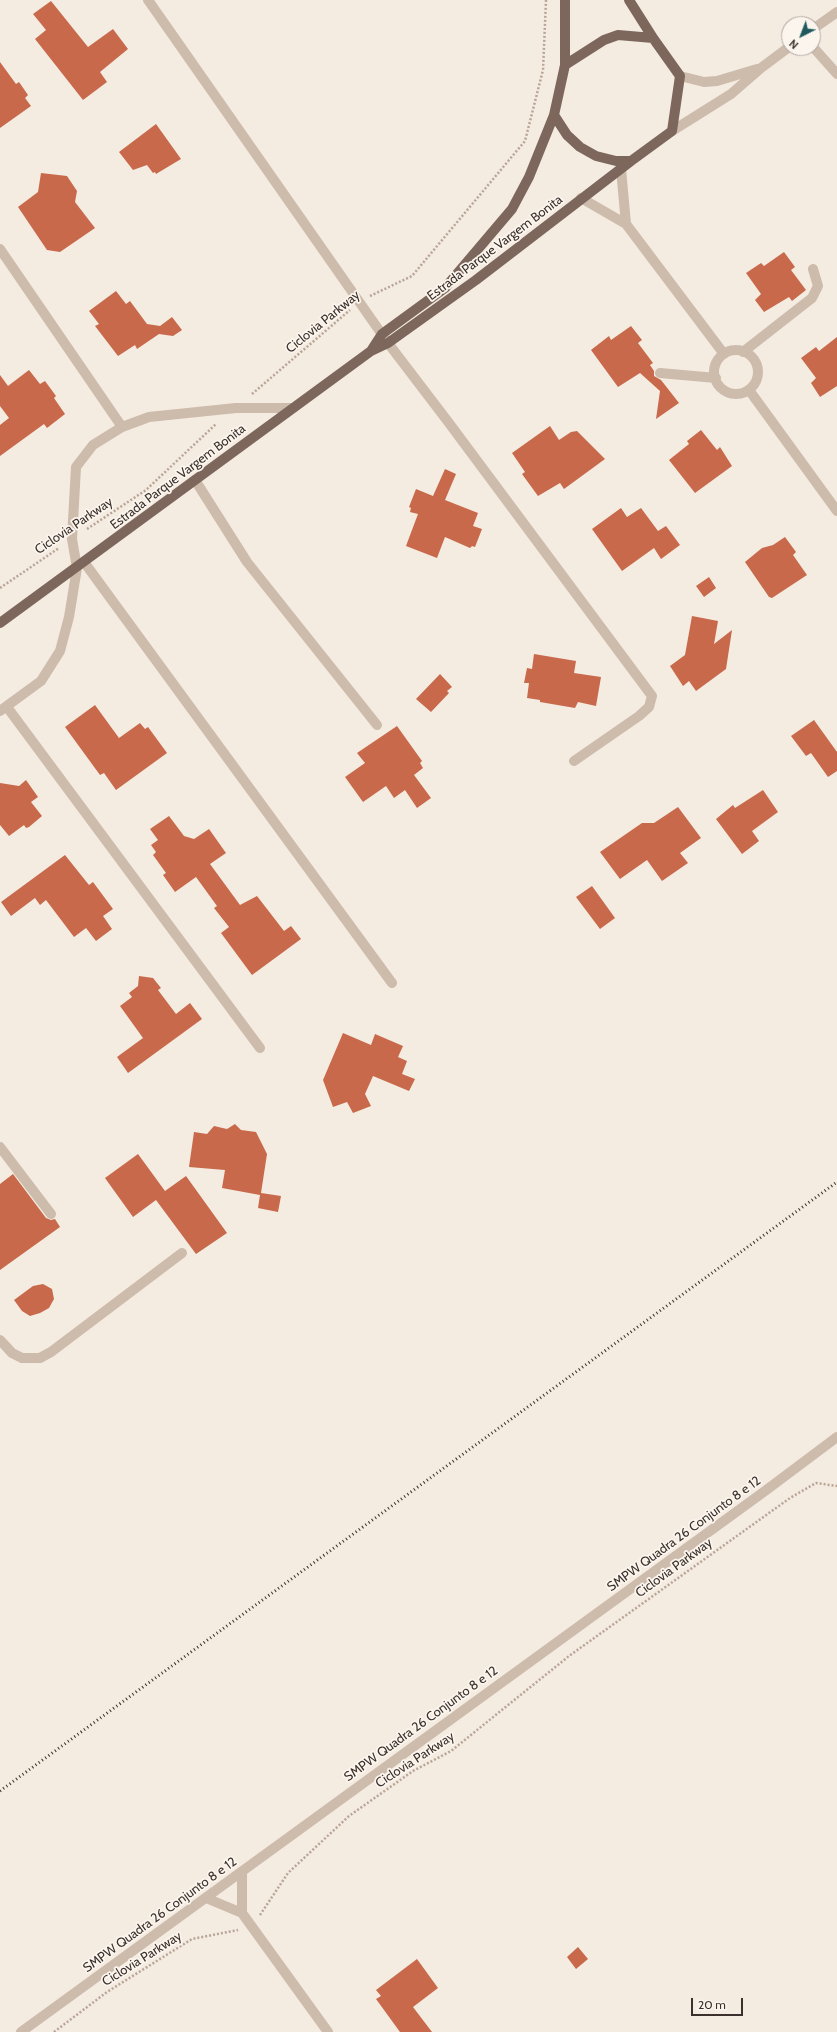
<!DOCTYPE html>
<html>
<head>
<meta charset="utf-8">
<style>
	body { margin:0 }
	#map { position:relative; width:837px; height:2032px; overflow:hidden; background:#f4ebe1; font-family:Cabin,sans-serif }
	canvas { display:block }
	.north { position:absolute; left:781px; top:16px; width:40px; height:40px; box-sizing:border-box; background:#fbf5ee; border:1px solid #aea6a0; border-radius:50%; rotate:222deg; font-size:11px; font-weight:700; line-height:16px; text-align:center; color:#3b302b }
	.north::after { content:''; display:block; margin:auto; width:14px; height:18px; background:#1f5a5e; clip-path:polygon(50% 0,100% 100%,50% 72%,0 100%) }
	.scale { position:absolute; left:691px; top:1998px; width:52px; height:18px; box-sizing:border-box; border:2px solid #3b302b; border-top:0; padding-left:5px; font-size:12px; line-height:14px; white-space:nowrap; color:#3b302b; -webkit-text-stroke:3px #fbf5ee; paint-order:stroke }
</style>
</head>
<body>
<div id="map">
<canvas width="837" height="2032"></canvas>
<div class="north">N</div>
<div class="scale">20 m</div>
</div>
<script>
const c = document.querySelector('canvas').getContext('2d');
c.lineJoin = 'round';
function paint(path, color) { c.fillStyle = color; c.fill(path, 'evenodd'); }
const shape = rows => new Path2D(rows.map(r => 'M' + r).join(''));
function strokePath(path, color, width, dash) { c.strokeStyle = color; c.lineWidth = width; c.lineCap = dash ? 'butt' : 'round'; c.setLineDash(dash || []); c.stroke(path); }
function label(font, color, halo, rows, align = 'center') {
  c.font = font + ' Cabin,sans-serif'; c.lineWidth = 3.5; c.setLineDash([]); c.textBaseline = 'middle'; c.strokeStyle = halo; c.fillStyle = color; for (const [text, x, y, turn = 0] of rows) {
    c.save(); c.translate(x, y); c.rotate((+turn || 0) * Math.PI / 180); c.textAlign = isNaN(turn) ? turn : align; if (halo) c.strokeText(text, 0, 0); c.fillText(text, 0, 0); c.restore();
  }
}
paint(shape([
	[51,1,88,47,113,29,128,49,100,72,107,82,83,100,35,39,46,30,33,14],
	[0,62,16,84,19,82,28,95,25,98,31,106,0,128],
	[156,124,181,159,156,174,155,172,153,173,147,165,133,170,119,152],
	[41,173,67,176,77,191,75,202,95,228,60,252,47,250,18,207,38,192],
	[784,252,795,267,791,270,806,290,792,301,789,297,764,312,755,300,761,294,746,273,761,263,764,266],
	[116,291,126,304,130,301,147,324,160,326,172,317,182,330,173,336,159,334,137,349,135,345,118,356,95,326,99,324,89,311],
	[631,326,642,340,638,343,653,363,650,365,654,371,654,376,661,380,679,403,656,419,660,391,640,373,618,387,591,350,609,336,611,340],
	[837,337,837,386,820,397,811,383,816,378,801,358,816,347,819,351],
	[29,370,40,384,45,381,56,396,54,398,65,414,47,428,44,424,0,456,0,425,9,418,0,406,0,375,8,386],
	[550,426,559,440,571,432,577,431,605,459,564,489,560,483,538,496,522,474,525,472,512,453],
	[701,430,717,450,720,447,732,466,695,493,669,460,689,444,687,441],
	[445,469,456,474,445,500,478,513,473,526,482,529,475,547,472,546,470,548,445,537,437,558,406,546,418,514,410,512,411,508,409,507,416,489,433,496],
	[621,508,627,517,641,508,658,531,666,526,680,545,661,559,654,548,622,571,592,529],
	[785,537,796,552,793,555,807,575,772,598,769,597,745,562,762,548,773,545],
	[709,577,716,588,704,597,696,586],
	[692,616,718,621,714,644,732,630,726,669,696,691,689,681,683,686,670,666,685,655],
	[534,654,576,661,574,673,601,677,596,706,578,702,575,708,540,702,540,700,527,698,529,683,524,683,527,668,532,669],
	[440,674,452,687,447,691,449,693,431,712,416,699],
	[95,705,119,738,140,723,145,729,148,727,167,753,116,790,104,773,100,775,65,727],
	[814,720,837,752,837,771,828,777,811,753,806,756,791,736],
	[397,726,422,761,420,763,423,768,414,775,431,798,417,808,405,790,394,798,386,786,363,802,345,777,365,763,357,753],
	[26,780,38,797,31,802,42,816,29,827,26,828,24,825,9,836,0,825,0,783,19,786],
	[763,790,778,812,752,831,759,841,742,854,716,819,733,805,735,808],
	[678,807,701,838,680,853,688,863,662,881,647,860,620,879,600,852,642,823,654,823],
	[169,816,184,836,194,839,209,829,226,853,210,864,240,905,257,896,284,931,291,926,301,939,252,975,221,933,229,927,214,908,217,906,196,877,175,892,163,875,166,873,153,855,156,852,151,845,158,840,150,829],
	[65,855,89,885,93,882,113,909,103,916,112,929,96,941,86,928,74,937,46,900,40,905,35,898,11,916,1,902],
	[592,886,615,918,600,929,576,897],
	[139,976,153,978,161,988,158,990,176,1014,190,1003,202,1019,128,1073,117,1057,143,1038,120,1006,132,997,129,993,138,986],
	[343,1033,371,1045,375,1034,403,1046,398,1057,407,1061,402,1074,415,1079,409,1091,373,1076,365,1094,371,1106,353,1113,347,1102,333,1107,323,1080],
	[235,1124,241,1130,256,1132,267,1154,261,1193,281,1196,278,1212,258,1208,260,1195,222,1188,225,1170,189,1167,194,1132,207,1134,214,1126,227,1129],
	[138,1154,165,1191,186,1176,227,1233,196,1254,156,1200,133,1217,105,1178],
	[13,1174,46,1218,51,1220,55,1219,60,1227,0,1270,0,1184],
	[43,1284,52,1289,54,1299,49,1308,40,1313,30,1316,22,1311,14,1300,33,1286],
	[578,1947,588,1959,576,1969,567,1957],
	[417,1959,438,1988,413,2007,432,2032,400,2032,376,1999,381,1996,376,1990]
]), '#c8694b');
strokePath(shape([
	[370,296,412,276,525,141,543,70,546,0],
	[252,394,350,310],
	[87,529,146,490,216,424],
	[0,588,59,548],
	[260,1915,288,1873,349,1816,413,1771,451,1751,569,1656,790,1498,816,1483,837,1486],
	[54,2032,107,1992,192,1939,238,1930]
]), '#b9a596', 2.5, [2, 2]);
strokePath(shape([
	[148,0,388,343,449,423,652,696,649,707,639,716,574,761],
	[813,29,837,12],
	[813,47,837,74],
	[680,76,704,82,717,81,757,69],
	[672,131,731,94,761,68,789,47],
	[621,169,626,224],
	[581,198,626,224,724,354],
	[0,249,122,427,93,445,76,467,72,539,77,568,69,617,60,651,41,681,0,711],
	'714 372a22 22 0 1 1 44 0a22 22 0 1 1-44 0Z',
	[743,352,812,298,818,286,813,269],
	[660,373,716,378],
	[749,390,837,511],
	[122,427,149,417,236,408,292,408],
	[195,480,247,562,377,725],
	[84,562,392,983],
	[7,707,260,1048],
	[0,1147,51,1214],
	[0,1340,12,1353,22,1358,40,1358,51,1352,182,1253],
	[242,1873,242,1913],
	[206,1898,242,1913,328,2032],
	[21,2032,765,1491,837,1437]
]), '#cdbbac', 10);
strokePath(shape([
	[565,0,565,65],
	[629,0,653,38],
	[618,35,653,38,680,76,672,131,631,161,616,161,596,156,580,147,567,135,554,115,565,65,604,40,618,35],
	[371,351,382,334,445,288,512,209,529,177,554,115],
	[0,623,371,351,388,343,476,280,631,161]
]), '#7d675c', 10);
strokePath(shape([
	[0,1791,837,1182]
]), '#3b302b', 3, [1, 3]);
label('13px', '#3b302b', '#fbf5ee', [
	["Estrada Parque Vargem Bonita",495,248,-37],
	["Ciclovia Parkway",323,322,-39],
	["Estrada Parque Vargem Bonita",178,477,-37],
	["Ciclovia Parkway",74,526,-34],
	["SMPW Quadra 26 Conjunto 8 e 12",684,1534,-36],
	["Ciclovia Parkway",674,1568,-36],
	["SMPW Quadra 26 Conjunto 8 e 12",421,1724,-36],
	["Ciclovia Parkway",415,1760,-33],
	["SMPW Quadra 26 Conjunto 8 e 12",160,1915,-36],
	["Ciclovia Parkway",142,1959,-32]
]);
</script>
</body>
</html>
